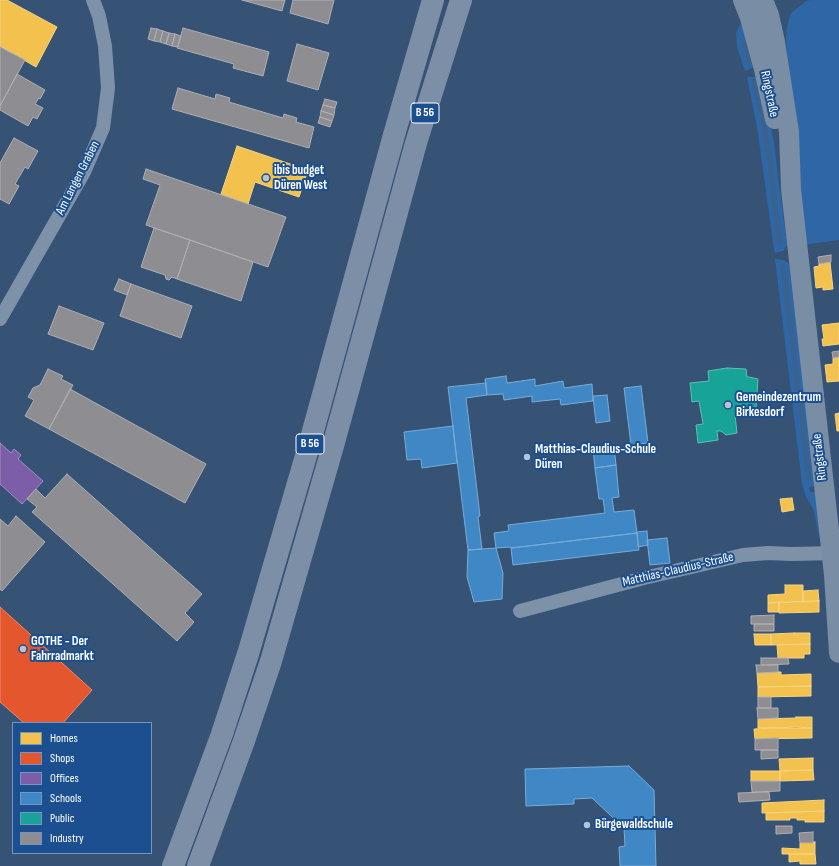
<!DOCTYPE html>
<html>
<head>
<meta charset="utf-8">
<style>
	body { margin:0 }
	#map { position:relative; width:839px; height:866px; overflow:hidden; background:#365274; font-family:"Sofia Sans Condensed",sans-serif }
	canvas { display:block }
	.legend { position:absolute; left:12px; top:722px; width:140px; height:132px; box-sizing:border-box; background:#1b4f8f; border:1px solid #7695bc; margin:0; padding:5px 7px; list-style:none; font-size:12px; color:#fff }
	.legend li { display:flex; align-items:center; gap:8px; height:20px }
	.legend b { width:20px; border:1px solid #7695bc }
</style>
</head>
<body>
<div id="map">
<canvas width="839" height="866"></canvas>
<ul class="legend">
<li><b style="height:11px;background:#f2c14e"></b>Homes</li>
<li><b style="height:11px;background:#e4572e"></b>Shops</li>
<li><b style="height:11px;background:#7b5ea7"></b>Offices</li>
<li><b style="height:11px;background:#3f88c5"></b>Schools</li>
<li><b style="height:11px;background:#17a398"></b>Public</li>
<li><b style="height:11px;background:#8d8d92"></b>Industry</li>
</ul>
</div>
<script>
const c = document.querySelector('canvas').getContext('2d');
c.lineJoin = 'round';
function paint(path, color) { c.fillStyle = color; c.fill(path, 'evenodd'); }
const shape = rows => new Path2D(rows.map(r => 'M' + r).join(''));
function strokePath(path, color, width, dash) { c.strokeStyle = color; c.lineWidth = width; c.lineCap = dash ? 'butt' : 'round'; c.setLineDash(dash || []); c.stroke(path); }
function label(font, color, halo, rows, align = 'center') {
  c.font = font + ' "Sofia Sans Condensed",sans-serif'; c.lineWidth = 4; c.setLineDash([]); c.textBaseline = 'middle'; c.strokeStyle = halo; c.fillStyle = color; for (const [text, x, y, turn = 0] of rows) {
    c.save(); c.translate(x, y); c.rotate((+turn || 0) * Math.PI / 180); c.textAlign = isNaN(turn) ? turn : align; if (halo) c.strokeText(text, 0, 0); c.fillText(text, 0, 0); c.restore();
  }
}
paint(shape([
	[810,0,839,0,839,240,803,245,786,39,787,26,791,13,806,1],
	[743,24,754,66,752,68,745,71,737,47,736,33,740,25],
	[747,77,754,77,757,78,768,111,774,143,787,245,783,251,778,252,775,253,774,250,758,133],
	[775,259,784,260,789,264,815,486,809,487,810,492,815,492,820,535,819,538,816,520,813,509,806,497,802,484]
]), '#2f66a5');
const homes = shape([
	[0,0,7,0,57,27,36,67,0,46,0,0],
	[237,146,308,170,299,197,255,182,248,204,221,194,237,146],
	[830,262,833,289,823,290,823,287,816,288,814,267,819,266,819,264,830,262],
	[839,323,839,344,823,346,822,339,824,339,822,325,839,323],
	[839,357,839,381,827,382,825,365,833,364,833,358,839,357],
	[839,413,839,431,837,431,835,414,839,413],
	[792,498,794,510,782,512,780,499,792,498],
	[785,585,803,585,803,602,768,603,768,595,785,594,785,585],
	[818,590,819,601,803,602,803,591,818,590],
	[819,601,819,612,779,613,779,602,819,601],
	[779,602,779,612,768,612,768,603,779,602],
	[794,633,810,633,810,644,771,645,771,634,794,633],
	[754,634,771,634,771,645,755,645,754,634],
	[810,644,810,654,804,654,804,658,778,658,777,645,810,644],
	[778,672,781,672,781,675,811,674,811,686,758,687,757,673,778,672],
	[811,686,811,696,758,697,758,687,811,686],
	[796,717,812,717,812,728,758,728,758,719,796,718,796,717],
	[796,727,812,728,812,738,755,739,754,729,796,727],
	[813,758,813,770,780,771,779,759,813,758],
	[813,770,814,780,780,781,780,771,813,770],
	[751,771,780,771,780,781,751,781,751,771],
	[824,800,824,811,762,813,762,803,824,800],
	[824,811,824,822,805,822,805,820,797,820,797,818,790,818,790,820,766,820,766,813,824,811],
	[815,842,815,854,782,854,782,848,800,849,800,843,815,842],
	[789,854,815,854,816,864,800,864,800,861,789,862,789,854]
]);
paint(homes, '#f2c14e');
strokePath(homes, '#f6d483', 1);
const shops = shape([
	[0,607,92,690,63,723,24,723,0,702,0,607]
]);
paint(shops, '#e4572e');
strokePath(shops, '#ec896d', 1);
const offices = shape([
	[0,443,11,453,14,449,21,455,18,459,43,481,22,504,0,484,0,443]
]);
paint(offices, '#7b5ea7');
strokePath(offices, '#a38ec1', 1);
const schools = shape([
	[506,376,507,383,535,379,535,386,563,381,564,388,592,384,593,401,561,405,560,399,532,402,532,396,504,400,503,394,487,395,485,379,506,376],
	[486,383,487,395,466,398,480,516,478,517,482,549,468,550,448,387,486,383],
	[641,386,648,443,631,445,624,388,641,386],
	[607,395,610,421,596,423,593,396,607,395],
	[453,426,457,463,422,468,421,459,407,460,404,432,453,426],
	[614,446,616,465,595,468,593,449,614,446],
	[616,465,619,497,612,498,614,512,634,510,637,533,511,548,511,547,496,548,494,533,509,531,508,525,605,513,603,499,599,499,595,468,616,465],
	[647,531,648,545,638,547,637,532,647,531],
	[637,533,639,550,513,565,511,548,637,533],
	[667,538,670,563,650,565,647,540,667,538],
	[496,548,503,573,502,599,474,602,467,577,468,550,496,548],
	[629,766,654,790,656,866,620,866,619,847,625,846,624,828,592,798,574,799,574,804,526,806,525,769,629,766]
]);
paint(schools, '#3f88c5');
strokePath(schools, '#79acd6', 1);
const public = shape([
	[727,368,746,369,747,377,749,377,758,379,756,409,735,415,737,433,726,435,721,431,717,431,718,440,698,443,696,425,703,424,699,401,692,402,690,383,709,381,708,371,727,368]
]);
paint(public, '#17a398');
strokePath(public, '#5dbfb7', 1);
const industry = shape([
	[242,0,285,0,282,11,242,0],
	[293,0,334,0,328,24,290,13,293,0],
	[151,28,157,29,154,41,148,39,151,28],
	[183,28,269,52,263,76,233,68,234,64,177,48,183,28],
	[157,29,163,31,160,42,154,41,157,29],
	[163,31,169,33,166,44,160,42,163,31],
	[169,33,175,34,172,46,166,44,169,33],
	[175,34,181,36,178,47,172,46,175,34],
	[297,44,329,53,318,90,287,81,297,44],
	[0,47,25,60,0,106,0,47],
	[17,74,45,90,40,99,39,98,35,104,43,108,37,119,33,117,28,126,0,110,0,106,17,74],
	[178,88,215,99,216,94,230,98,229,102,283,118,284,114,297,118,296,122,314,127,309,148,172,109,178,88],
	[325,99,337,102,335,108,323,105,325,99],
	[323,105,335,108,334,115,321,111,323,105],
	[321,111,334,115,332,121,320,117,321,111],
	[320,117,332,121,330,127,318,123,320,117],
	[14,138,38,151,28,169,25,167,15,184,19,186,9,204,0,199,0,163,14,138],
	[146,169,286,217,268,267,146,225,160,185,143,179,146,169],
	[154,228,190,240,177,279,172,277,169,280,166,279,165,275,141,267,154,228],
	[190,240,253,262,241,301,177,279,190,240],
	[831,255,831,262,819,264,818,257,831,255],
	[119,279,131,284,127,295,114,290,119,279],
	[131,284,192,306,181,338,120,316,131,284],
	[59,306,104,323,93,350,48,334,59,306],
	[839,351,839,357,833,358,832,352,839,351],
	[48,369,63,376,61,379,73,385,49,429,25,416,34,400,28,397,33,388,40,385,48,369],
	[70,389,206,464,185,503,49,429,70,389],
	[67,474,202,594,185,613,194,622,177,641,32,512,37,507,27,499,36,489,45,498,67,474],
	[16,516,45,542,2,591,0,589,0,519,8,526,16,516],
	[774,615,774,624,751,624,751,616,774,615],
	[754,624,774,624,774,631,754,631,754,624],
	[761,658,788,658,789,664,761,665,761,658],
	[756,665,778,665,778,672,757,673,756,665],
	[758,697,771,697,771,708,758,708,758,697],
	[757,708,778,708,778,718,758,719,757,708],
	[778,738,778,750,755,750,755,739,778,738],
	[761,750,778,750,778,758,761,759,761,750],
	[751,781,780,781,780,791,752,792,751,781],
	[769,792,770,800,739,802,738,793,769,792],
	[776,826,792,826,792,833,776,834,776,826],
	[813,832,813,843,800,843,799,833,813,832]
]);
paint(industry, '#8d8d92');
strokePath(industry, '#afafb3', 1);
strokePath(shape([
	[744,42,750,63],
	[754,82,763,119,768,150,780,244],
	[783,266,809,479]
]), '#3b618d', 4.5);
strokePath(shape([
	[0,319,84,172,103,128,108,88,105,46,99,16,93,0],
	[520,611,644,578,743,555,768,553,791,554,839,553]
]), '#7d92a8', 14);
strokePath(shape([
	[743,0,750,18,764,69,775,119],
	[763,0,769,15,775,42,789,132,791,189,834,575,839,653]
]), '#798da4', 20);
strokePath(shape([
	[173,866,222,734,248,654,310,442,394,135,433,0],
	[198,866,244,741,271,661,333,446,416,143,461,0]
]), '#7d8ea7', 22);
for (const [x, y, r, color] of [
	[266,178,4,"#b9c2ce"],
	[728,405,4,"#b9c2ce"],
	[527,457,4,"#b9c2ce"],
	[23,649,4,"#b9c2ce"],
	[587,825,4,"#b9c2ce"]
]) { const dot = new Path2D(); dot.arc(x, y, r, 0, 2 * Math.PI); c.fillStyle = color; c.fill(dot); strokePath(dot, '#1b4f8f', 1.5); }
for (const [x, y, w] of [
	[425,113,28],
	[310,444,28]
]) { const box = new Path2D(); box.roundRect(x - w / 2, y - 10, w, 20, 3); c.fillStyle = '#1b4f8f'; c.fill(box); strokePath(box, '#fff', 1); }
label('bold 12px', '#fff', null, [
	["B 56",425,113],
	["B 56",310,444]
]);
label('13px', '#fff', '#1b4f8f', [
	["Ringstraße",769,94,78],
	["Am Langen Graben",78,178,-63],
	["Ringstraße",820,457,-97],
	["Matthias-Claudius-Straße",678,570,-13]
]);
label('bold 13px', '#fff', '#1b4f8f', [
	["ibis budget",274,171],
	["Düren West",274,186],
	["Gemeindezentrum",736,398],
	["Birkesdorf",736,413],
	["Matthias-Claudius-Schule",535,450],
	["Düren",535,465],
	["GOTHE - Der",31,642],
	["Fahrradmarkt",31,657],
	["Bürgewaldschule",595,825]
], 'left');
</script>
</body>
</html>
